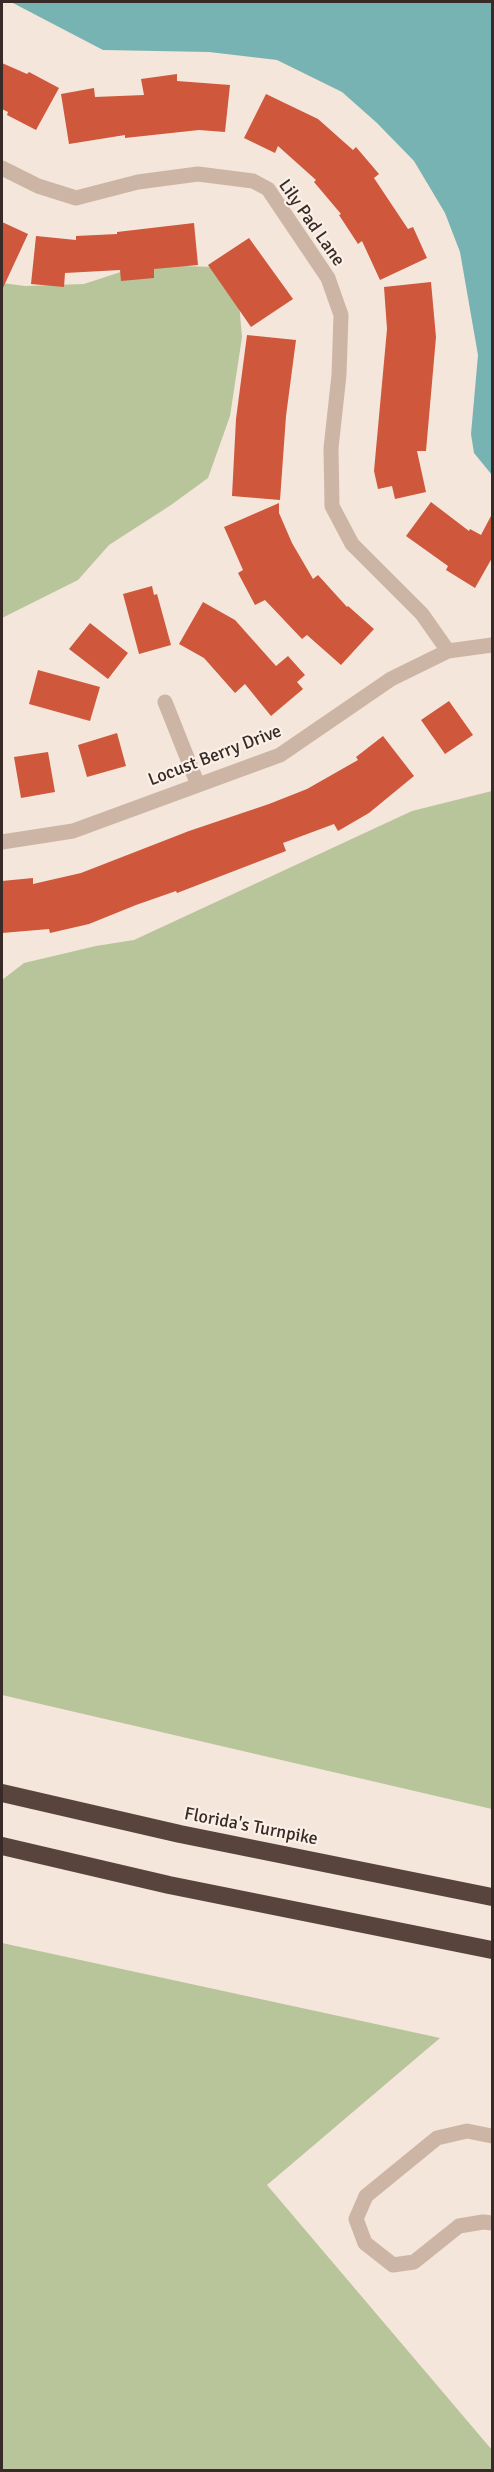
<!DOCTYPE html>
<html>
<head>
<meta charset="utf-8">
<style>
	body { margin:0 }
	#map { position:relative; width:494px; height:2472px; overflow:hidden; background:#f4e6da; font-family:Signika,sans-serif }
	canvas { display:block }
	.frame { position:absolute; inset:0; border:3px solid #382b27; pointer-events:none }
</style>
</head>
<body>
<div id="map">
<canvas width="494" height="2472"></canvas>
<div class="frame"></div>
</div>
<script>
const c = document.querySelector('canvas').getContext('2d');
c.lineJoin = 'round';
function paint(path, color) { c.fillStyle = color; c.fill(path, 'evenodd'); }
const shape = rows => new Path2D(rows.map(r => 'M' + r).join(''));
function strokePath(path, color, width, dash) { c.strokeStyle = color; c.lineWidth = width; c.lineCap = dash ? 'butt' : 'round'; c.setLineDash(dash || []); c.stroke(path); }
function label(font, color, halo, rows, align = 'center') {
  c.font = font + ' Signika,sans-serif'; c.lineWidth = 4.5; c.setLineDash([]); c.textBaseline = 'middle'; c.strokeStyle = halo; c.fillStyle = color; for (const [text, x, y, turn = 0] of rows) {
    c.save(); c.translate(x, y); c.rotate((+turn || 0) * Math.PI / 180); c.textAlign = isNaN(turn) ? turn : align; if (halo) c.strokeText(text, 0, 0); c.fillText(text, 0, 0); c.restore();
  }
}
paint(shape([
	[142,265,217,267,238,292,242,337,230,416,208,478,171,505,109,545,78,580,2,618,2,283,25,286,84,284],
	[492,791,492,1809,2,1695,2,980,24,963,96,946,134,940,412,811],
	[2,1943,440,2038,267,2185,492,2450,492,2470,2,2470]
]), '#b8c499');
paint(shape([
	[11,2,492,2,492,475,474,453,471,434,478,355,460,252,445,213,414,161,377,123,342,92,277,60,209,52,103,50]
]), '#77b3b2');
paint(shape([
	[2,63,27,74,29,72,59,88,36,130,7,115,8,112,2,109],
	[177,74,177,81,230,85,225,132,199,130,125,138,125,135,69,144,61,94,94,88,95,97,144,95,141,79],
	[266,94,318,119,353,150,356,147,379,174,374,178,408,229,413,227,427,258,380,280,362,241,358,244,339,215,341,214,314,182,316,180,278,146,275,153,244,138],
	[2,222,28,234,2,290],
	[194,223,198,265,154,269,154,278,121,281,120,270,65,273,64,287,31,284,36,236,76,240,76,236,117,234,117,232],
	[249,238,293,299,251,327,208,265],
	[431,282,436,337,426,451,417,451,426,492,395,499,392,486,378,489,374,471,387,329,384,287],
	[247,335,296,340,286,416,280,500,232,496,236,419],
	[431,502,469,531,470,529,481,535,492,514,492,558,475,588,446,570,448,566,406,536],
	[279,503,279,513,292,543,313,579,318,575,347,607,348,606,374,629,341,665,307,635,302,639,265,600,255,605,238,573,243,570,224,527],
	[152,586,154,595,157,594,171,645,139,654,123,594],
	[203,602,235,620,276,666,288,656,305,675,297,682,303,689,271,716,245,684,235,693,204,658,179,644],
	[90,623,128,653,108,679,69,649],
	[38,670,100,687,90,721,29,704],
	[449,701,473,735,445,754,421,720],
	[117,733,126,766,87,777,78,745],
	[383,736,414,776,369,813,338,831,334,824,283,843,286,851,177,893,176,891,136,905,89,924,50,933,49,929,2,933,2,881,33,878,33,884,81,873,189,831,269,804,307,789,358,760,356,757],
	[48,752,55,792,21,798,14,757]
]), '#cf573c');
strokePath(shape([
	[2,168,38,186,76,198,138,182,198,174,253,181,268,189,328,278,341,315,339,375,331,448,332,506,352,544,422,614,448,651],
	[165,702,198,785],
	[2,842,73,831,280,755,391,679,448,651,492,645],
	[492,2136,467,2131,437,2138,366,2196,356,2219,365,2243,393,2265,414,2262,459,2226,483,2222,492,2223]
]), '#cdb5a5', 15);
strokePath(shape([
	[2,1793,180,1834,492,1897],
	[2,1846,169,1885,492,1950]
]), '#59443d', 18);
label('18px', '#382b27', '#fbf0e7', [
	["Lily Pad Lane",311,223,55],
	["Locust Berry Drive",215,756,-21],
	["Florida's Turnpike",251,1827,11]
]);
</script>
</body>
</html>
